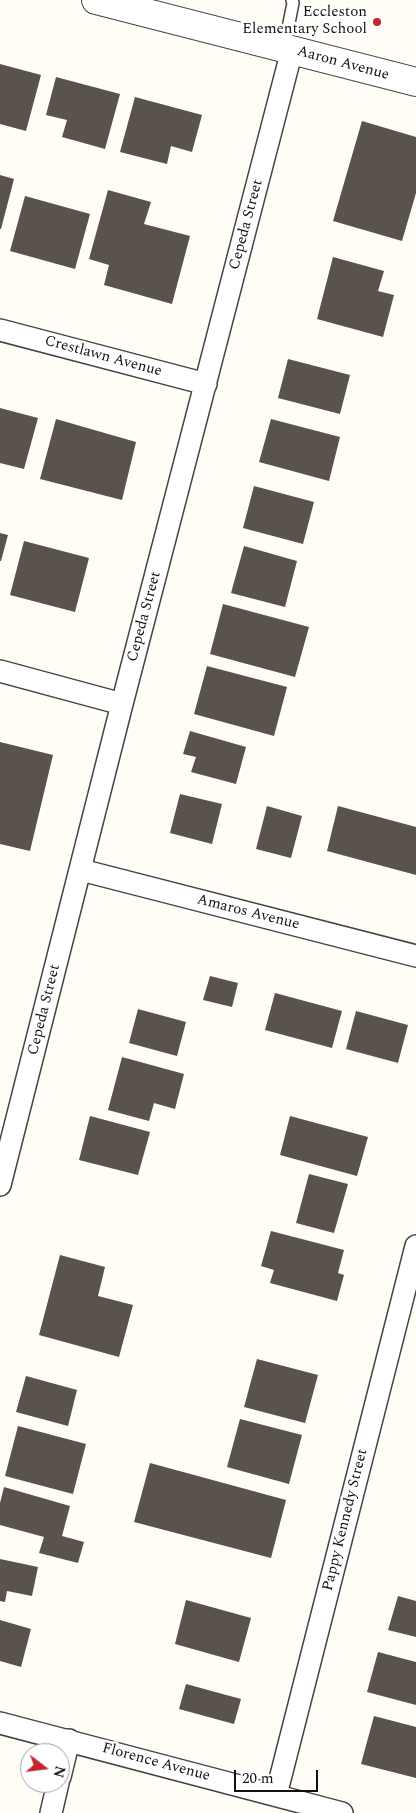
<!DOCTYPE html>
<html>
<head>
<meta charset="utf-8">
<style>
	body { margin:0 }
	#map { position:relative; width:416px; height:1813px; overflow:hidden; background:#fffdf5; font-family:Spectral,serif }
	canvas { display:block }
	.north { position:absolute; left:20px; top:1743px; width:50px; height:50px; box-sizing:border-box; background:#fff; border:1px solid #a0a0a0; border-radius:50%; rotate:105deg; font-size:14px; font-weight:700; line-height:20px; text-align:center; color:#111 }
	.north::after { content:''; display:block; margin:auto; width:18px; height:22px; background:#c4262e; clip-path:polygon(50% 0,100% 100%,50% 72%,0 100%) }
	.scale { position:absolute; left:234px; top:1770px; width:84px; height:22px; box-sizing:border-box; border:2px solid #111; border-top:0; padding-left:6px; font-size:15px; line-height:18px; white-space:nowrap; color:#111; -webkit-text-stroke:4px #fff; paint-order:stroke }
</style>
</head>
<body>
<div id="map">
<canvas width="416" height="1813"></canvas>
<div class="north">N</div>
<div class="scale">20 m</div>
</div>
<script>
const c = document.querySelector('canvas').getContext('2d');
c.lineJoin = 'round';
function paint(path, color) { c.fillStyle = color; c.fill(path, 'evenodd'); }
const shape = rows => new Path2D(rows.map(r => 'M' + r).join(''));
function strokePath(path, color, width, dash) { c.strokeStyle = color; c.lineWidth = width; c.lineCap = dash ? 'butt' : 'round'; c.setLineDash(dash || []); c.stroke(path); }
function label(font, color, halo, rows, align = 'center') {
  c.font = font + ' Spectral,serif'; c.lineWidth = 5; c.setLineDash([]); c.textBaseline = 'middle'; c.strokeStyle = halo; c.fillStyle = color; for (const [text, x, y, turn = 0] of rows) {
    c.save(); c.translate(x, y); c.rotate((+turn || 0) * Math.PI / 180); c.textAlign = isNaN(turn) ? turn : align; if (halo) c.strokeText(text, 0, 0); c.fillText(text, 0, 0); c.restore();
  }
}
paint(shape([
	[0,64,41,75,26,131,0,124],
	[56,77,120,94,105,149,62,137,67,120,46,115],
	[135,97,202,115,192,152,171,146,167,164,120,152],
	[362,121,416,137,416,193,402,241,333,221],
	[0,175,14,179,1,229,0,229],
	[108,190,151,202,144,224,190,236,172,304,104,285,109,265,89,259],
	[25,196,90,214,75,269,10,251],
	[333,257,384,271,378,291,394,295,383,337,317,319],
	[288,359,350,375,340,414,278,398],
	[0,408,38,418,24,469,0,463],
	[56,419,136,442,122,500,40,479],
	[271,419,340,437,329,481,259,462],
	[254,486,314,502,303,544,243,528],
	[0,533,8,535,1,561,0,561],
	[24,541,89,558,75,612,10,595],
	[244,546,297,561,285,607,231,593],
	[223,604,309,627,295,677,210,654],
	[207,666,287,687,274,736,194,714],
	[190,731,246,747,236,784,191,772,196,757,183,754],
	[0,742,53,755,30,851,0,844],
	[180,794,222,804,212,844,170,833],
	[267,806,302,816,291,858,256,849],
	[338,806,416,827,416,875,327,851],
	[210,976,238,983,232,1007,203,1000],
	[275,993,342,1011,332,1048,265,1030],
	[138,1009,186,1022,177,1056,129,1043],
	[356,1011,408,1025,398,1063,346,1049],
	[122,1057,184,1074,175,1109,154,1103,149,1121,108,1110],
	[90,1116,150,1132,138,1175,79,1160],
	[290,1116,368,1137,357,1176,280,1155],
	[309,1174,348,1184,334,1233,296,1223],
	[271,1231,344,1250,338,1273,344,1275,337,1301,270,1283,274,1270,261,1266],
	[60,1255,105,1267,98,1296,133,1305,119,1357,39,1335],
	[257,1359,318,1375,305,1423,244,1407],
	[26,1376,77,1390,68,1426,16,1412],
	[240,1419,302,1435,289,1484,227,1467],
	[18,1426,86,1444,73,1494,5,1476],
	[150,1463,286,1500,271,1558,134,1522],
	[4,1487,70,1506,62,1536,84,1542,78,1563,39,1553,44,1537,0,1525,0,1503],
	[0,1559,38,1567,32,1596,7,1591,5,1602,0,1601],
	[398,1596,416,1601,416,1637,388,1630],
	[186,1600,251,1618,239,1662,175,1644],
	[0,1620,31,1629,21,1667,0,1661],
	[378,1652,416,1662,416,1705,367,1692],
	[186,1684,241,1699,234,1724,179,1709],
	[374,1716,416,1727,416,1778,361,1764]
]), '#5a524d');
const service = shape([
	[284,48,293,3,292,0]
]);
const minor = shape([
	[0,330,206,384],
	[0,671,122,704],
	[81,870,416,956],
	[0,1185,122,704,292,50],
	[0,1723,342,1813],
	[60,1777,69,1740],
	[276,1795,416,1246],
	[51,1813,58,1783]
]);
const tertiary = shape([
	[96,0,416,82]
]);
strokePath(service, '#444', 14);
strokePath(minor, '#444', 24);
strokePath(tertiary, '#444', 30);
strokePath(service, '#fff', 11);
strokePath(minor, '#fff', 21);
strokePath(tertiary, '#fff', 28);
for (const [x, y, r, color] of [
	[377,22,5,"#c4262e"]
]) { const dot = new Path2D(); dot.arc(x, y, r, 0, 2 * Math.PI); c.fillStyle = color; c.fill(dot); strokePath(dot, '#fff', 2); }
label('15px', '#111', '#fff', [
	["Eccleston",367,13],
	["Elementary School",367,30]
], 'right');
label('15px', '#111', '#fff', [
	["Aaron Avenue",343,64,15],
	["Cepeda Street",247,225,-75],
	["Crestlawn Avenue",103,357,15],
	["Cepeda Street",145,617,-75],
	["Amaros Avenue",248,913,14],
	["Cepeda Street",45,1010,-76],
	["Pappy Kennedy Street",346,1520,-76],
	["Florence Avenue",156,1763,15]
]);
</script>
</body>
</html>
